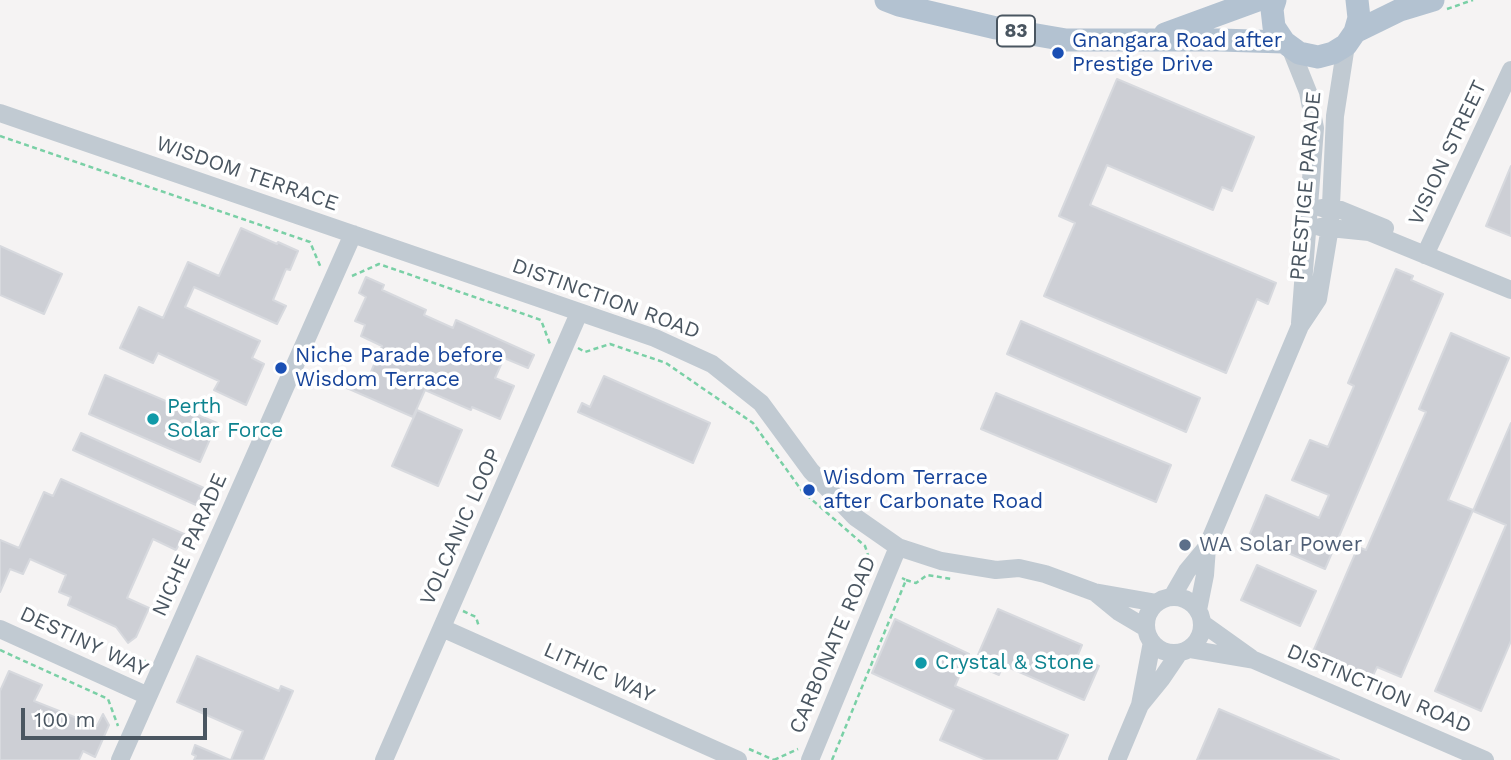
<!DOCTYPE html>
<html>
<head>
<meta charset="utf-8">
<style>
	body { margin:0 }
	#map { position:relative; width:1511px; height:760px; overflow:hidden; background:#f5f3f3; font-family:"Work Sans",sans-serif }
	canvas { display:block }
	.scale { position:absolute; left:21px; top:708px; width:186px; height:32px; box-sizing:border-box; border:4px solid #4a5661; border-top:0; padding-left:9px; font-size:21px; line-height:24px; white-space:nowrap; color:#4a5661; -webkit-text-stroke:5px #fff; paint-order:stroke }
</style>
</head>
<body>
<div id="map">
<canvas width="1511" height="760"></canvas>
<div class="scale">100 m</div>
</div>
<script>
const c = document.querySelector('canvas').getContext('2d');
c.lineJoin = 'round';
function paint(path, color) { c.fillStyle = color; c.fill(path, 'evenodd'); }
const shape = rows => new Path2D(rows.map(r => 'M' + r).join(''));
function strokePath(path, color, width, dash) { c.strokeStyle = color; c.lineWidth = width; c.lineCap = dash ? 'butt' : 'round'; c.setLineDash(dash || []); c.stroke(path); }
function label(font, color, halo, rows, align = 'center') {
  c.font = font + ' "Work Sans",sans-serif'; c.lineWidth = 7; c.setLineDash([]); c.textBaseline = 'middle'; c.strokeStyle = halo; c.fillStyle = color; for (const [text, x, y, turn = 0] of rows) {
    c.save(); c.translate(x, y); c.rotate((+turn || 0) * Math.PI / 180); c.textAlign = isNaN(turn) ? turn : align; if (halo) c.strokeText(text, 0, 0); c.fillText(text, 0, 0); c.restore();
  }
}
const building = shape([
	[1117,79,1254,137,1232,191,1222,187,1213,210,1107,165,1090,205,1276,283,1268,304,1257,299,1226,373,1044,296,1075,223,1059,216,1117,79],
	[1511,166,1511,236,1486,226,1511,166],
	[241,228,277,244,278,242,298,251,290,270,286,269,273,300,286,306,277,324,194,287,185,307,260,341,252,358,264,364,246,405,214,390,219,381,158,353,153,363,120,348,139,307,163,318,188,262,219,276,241,228],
	[0,246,62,274,44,314,0,295,0,246],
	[1396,269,1413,276,1411,280,1443,294,1325,569,1249,536,1266,495,1319,518,1329,495,1292,480,1310,440,1328,447,1354,386,1348,383,1396,269],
	[366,277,384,285,382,290,426,310,424,315,453,328,456,320,534,355,528,368,504,358,495,378,514,386,500,419,472,407,471,410,425,390,413,417,340,385,343,376,365,386,382,346,361,336,365,325,355,321,366,297,359,293,366,277],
	[1021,321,1200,398,1186,432,1007,354,1021,321],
	[1451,333,1509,358,1448,500,1473,510,1401,677,1377,667,1371,680,1312,654,1358,547,1366,550,1426,412,1419,409,1451,333],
	[105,375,217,423,200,462,89,414,105,375],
	[604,376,710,423,693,463,578,412,582,403,590,407,604,376],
	[996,393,1171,465,1156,502,981,429,996,393],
	[417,410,462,430,438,486,392,466,417,410],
	[1511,423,1511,641,1481,711,1435,691,1506,525,1473,511,1511,423],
	[81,433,204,488,196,505,73,450,81,433],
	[61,479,184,534,176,550,153,539,127,598,149,608,136,637,128,643,116,627,68,605,71,597,59,592,66,575,30,559,23,574,10,569,0,592,0,540,19,548,44,492,53,496,61,479],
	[1257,565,1316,591,1300,626,1241,600,1257,565],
	[998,609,1082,645,1077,657,1099,666,1084,700,1003,665,999,675,974,664,998,609],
	[895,619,969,654,955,686,1068,735,1057,760,986,760,940,740,954,710,872,673,895,619],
	[197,656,279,691,281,686,293,691,263,760,231,760,243,731,177,702,197,656],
	[9,671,42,685,34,701,97,726,103,714,109,725,95,757,83,751,79,760,0,760,0,691,9,671],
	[1219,709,1339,760,1197,760,1219,709],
	[195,745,230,760,194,760,196,756,192,754,195,745]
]);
paint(building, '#cdcfd5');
strokePath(building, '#d7d9de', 2);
strokePath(shape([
	[1447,9,1473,0],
	[0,136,310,242,321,268],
	[352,276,379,264,541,320,550,344],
	[578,348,585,352,610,344,666,363,753,423,802,491,865,546,871,564,874,566],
	[906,580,916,583,927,575,952,579],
	[463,611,476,617,479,627],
	[0,650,108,699,118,726],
	[125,668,148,660],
	[749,749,774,760],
	[774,760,798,749],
	[832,760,906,580,902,578]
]), '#7ad0a6', 2.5, [5, 3.5]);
strokePath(shape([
	[1290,47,1308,92,1315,128,1300,323],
	[0,113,655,338,712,364,761,403,811,471,855,517,898,547,941,561,996,570,1019,568,1045,574,1094,592,1157,603],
	[1322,208,1341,210,1385,228],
	[1320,227,1369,232,1511,290],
	[1425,255,1511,70],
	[1097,594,1119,612,1146,628],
	[1172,597,1187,571,1207,547,1300,326,1318,299,1330,227,1335,116,1346,45],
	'1146 625a28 28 0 1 1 56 0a28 28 0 1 1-56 0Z',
	[1198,610,1205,575,1207,547],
	[1202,623,1251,658],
	[442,628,738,760],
	[0,629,148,696],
	[1189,649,1254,660,1485,760],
	[1140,705,1152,642],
	[120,760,353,234],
	[384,760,579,313],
	[810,760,898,547],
	[1117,760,1140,705,1162,678,1179,653]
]), '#c1cad2', 18);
strokePath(shape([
	[886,0,899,5,996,28,1066,40,1220,40,1284,42],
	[1275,0,1272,9,1274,27,1284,42,1299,53,1318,57,1333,53,1346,45,1355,32,1359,18,1357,0],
	[1355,32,1400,10,1433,0],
	[1165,34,1258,0]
]), '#b3c2d1', 23);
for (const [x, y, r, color] of [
	[1058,53,7,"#1a4fb4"],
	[281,368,7,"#1a4fb4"],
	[153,419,7,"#0f9aa8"],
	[809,490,7,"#1a4fb4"],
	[1185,545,7,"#5c6f8a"],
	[921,663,7,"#0f9aa8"]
]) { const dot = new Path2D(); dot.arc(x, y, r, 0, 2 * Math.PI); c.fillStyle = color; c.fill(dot); strokePath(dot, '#fff', 2.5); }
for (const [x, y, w] of [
	[1016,31,38]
]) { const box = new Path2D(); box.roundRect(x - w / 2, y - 15.5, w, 31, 5); c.fillStyle = '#fff'; c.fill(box); strokePath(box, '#4a5661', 2); }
label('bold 19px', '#4a5661', null, [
	["83",1016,31]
]);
label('21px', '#164399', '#fff', [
	["Gnangara Road after",1072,41],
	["Prestige Drive",1072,65],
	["Niche Parade before",295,356],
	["Wisdom Terrace",295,380],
	["Wisdom Terrace",823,478],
	["after Carbonate Road",823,502]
], 'left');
label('21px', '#4a5661', '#fff', [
	["VISION STREET",1448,153,-65],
	["WISDOM TERRACE",247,174,19],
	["PRESTIGE PARADE",1306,186,-85],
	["DISTINCTION ROAD",606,299,20],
	["VOLCANIC LOOP",461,527,-66],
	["NICHE PARADE",190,545,-66],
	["DESTINY WAY",84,642,25],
	["CARBONATE ROAD",833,645,-67],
	["LITHIC WAY",599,673,24],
	["DISTINCTION ROAD",1379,689,23]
]);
label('21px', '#0d838f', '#fff', [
	["Perth",167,407],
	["Solar Force",167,431],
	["Crystal & Stone",935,663]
], 'left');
label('21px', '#4e5e75', '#fff', [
	["WA Solar Power",1199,545]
], 'left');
</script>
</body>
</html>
